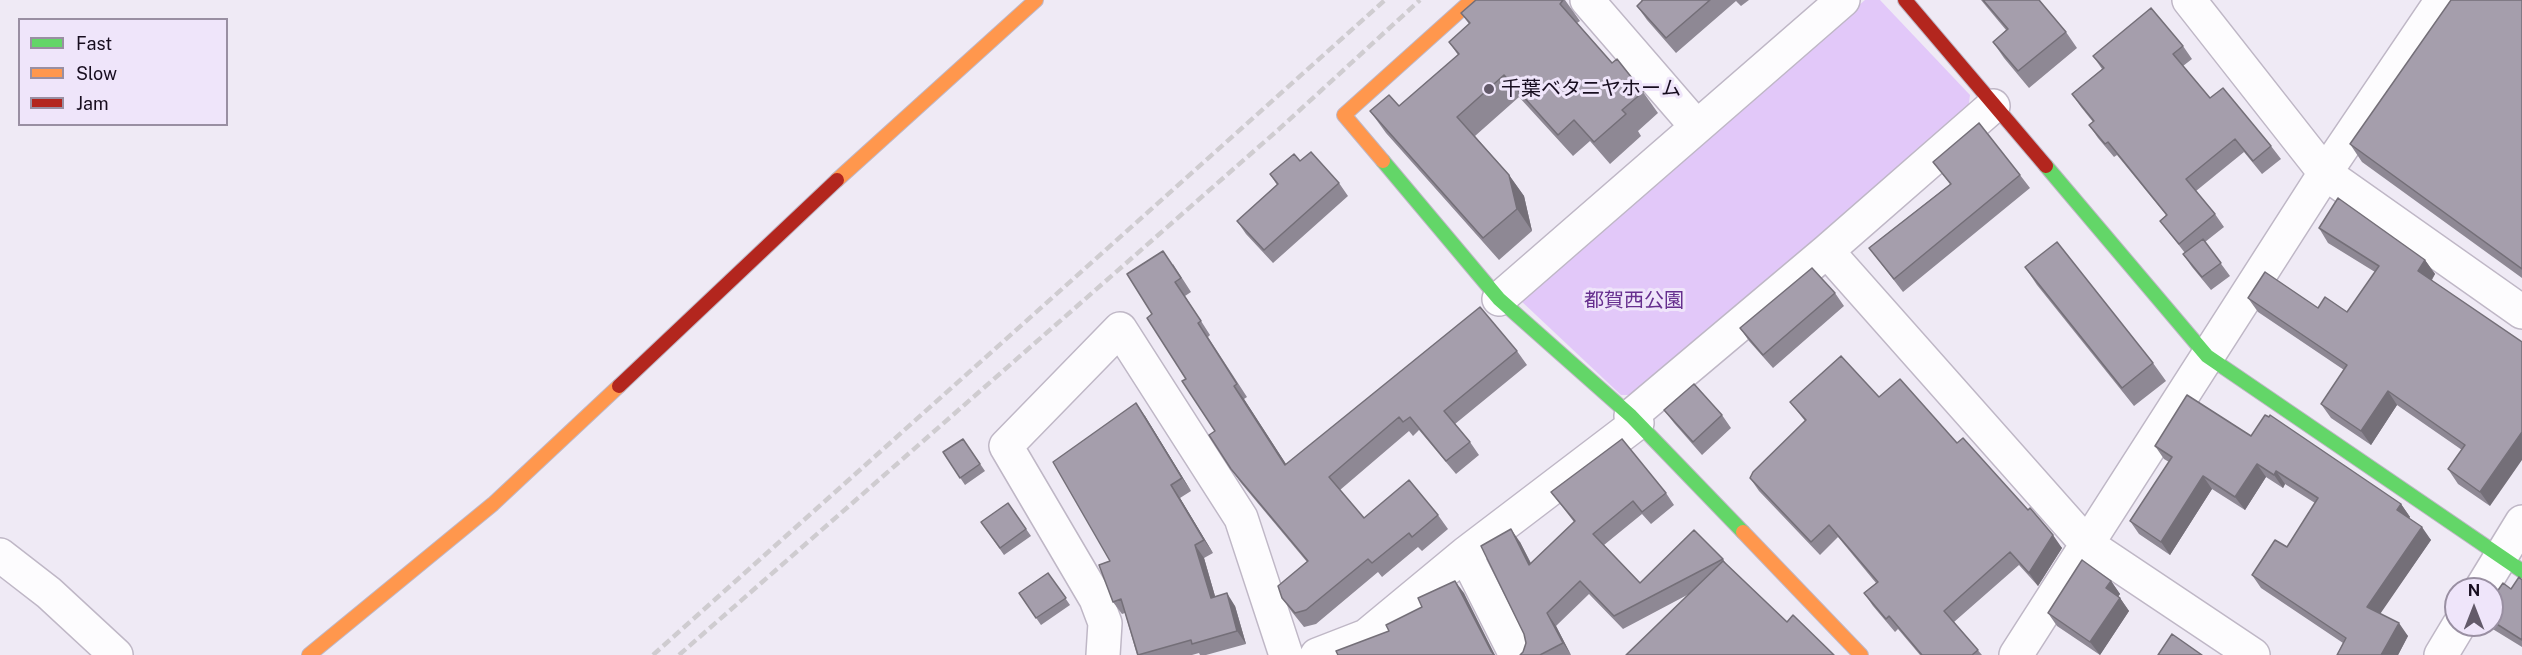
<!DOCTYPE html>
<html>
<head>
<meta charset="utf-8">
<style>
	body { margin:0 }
	#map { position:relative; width:2522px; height:655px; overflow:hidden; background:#efeaf5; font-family:"Public Sans",sans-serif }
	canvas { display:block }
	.legend { position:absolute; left:18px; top:18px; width:210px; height:108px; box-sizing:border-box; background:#efe5fa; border:2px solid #998fa2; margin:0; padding:8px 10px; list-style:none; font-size:18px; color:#170d1f }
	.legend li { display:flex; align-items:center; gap:12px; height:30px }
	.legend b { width:30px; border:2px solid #998fa2 }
	.north { position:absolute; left:2444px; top:577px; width:60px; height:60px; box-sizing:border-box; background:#efe5fa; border:2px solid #998fa2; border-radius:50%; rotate:0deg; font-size:16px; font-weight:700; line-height:24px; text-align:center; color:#170d1f }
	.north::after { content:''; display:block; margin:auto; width:21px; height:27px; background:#635a6a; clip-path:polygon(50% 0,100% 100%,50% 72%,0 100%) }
</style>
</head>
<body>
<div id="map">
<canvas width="2522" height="655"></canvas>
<ul class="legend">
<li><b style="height:8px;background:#63d668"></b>Fast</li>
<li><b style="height:8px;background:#ff974d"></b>Slow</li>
<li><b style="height:8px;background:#b3261e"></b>Jam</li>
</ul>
<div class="north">N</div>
</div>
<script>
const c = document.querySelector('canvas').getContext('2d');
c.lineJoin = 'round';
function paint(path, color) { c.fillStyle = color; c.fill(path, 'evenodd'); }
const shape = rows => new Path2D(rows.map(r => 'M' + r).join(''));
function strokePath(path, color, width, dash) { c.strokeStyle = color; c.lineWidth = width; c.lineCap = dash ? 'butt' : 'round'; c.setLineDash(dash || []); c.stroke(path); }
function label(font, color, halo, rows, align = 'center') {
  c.font = font + ' "Public Sans","Noto Sans JP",sans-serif'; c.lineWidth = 6; c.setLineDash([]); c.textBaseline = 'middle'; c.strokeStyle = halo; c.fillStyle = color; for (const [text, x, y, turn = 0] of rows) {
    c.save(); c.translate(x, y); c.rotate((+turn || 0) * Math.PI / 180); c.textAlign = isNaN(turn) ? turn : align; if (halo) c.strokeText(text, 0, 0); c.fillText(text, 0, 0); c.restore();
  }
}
paint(shape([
	[1865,0,1880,0,1970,95,1968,111,1642,395,1621,395,1519,299]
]), '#e2c8f9');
const street = shape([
	[1587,0,1697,127],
	[2189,0,2325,173,2522,312],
	[1827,251,2087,544,2253,655],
	[1499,299,1843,0],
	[1631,416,1827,251,1993,106],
	[1465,554,1516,655],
	[0,555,49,593,116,655],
	[2481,589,2522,522],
	[1103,655,1105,623,1096,599,1006,446,1120,329,1241,518,1286,655],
	[1317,655,1366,636,1465,554,1637,423],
	[2016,655,2325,173,2442,0],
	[2441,655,2459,625]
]);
const fast = shape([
	[1383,161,1499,299,1631,416,1743,532],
	[2046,166,2207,356,2522,571]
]);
const slow = shape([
	[1383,161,1344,115,1472,0],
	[837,180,1036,0],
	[1743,532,1861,655],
	[309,655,493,504,619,386]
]);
const jam = shape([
	[1905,0,2046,166],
	[619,386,837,180]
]);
strokePath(street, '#bfb7c6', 36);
strokePath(fast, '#bfb7c6', 16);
strokePath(slow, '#bfb7c6', 16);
strokePath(jam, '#bfb7c6', 16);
strokePath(street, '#fdfcfe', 33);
strokePath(fast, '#63d668', 14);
strokePath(slow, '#ff974d', 14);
strokePath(jam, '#b3261e', 14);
strokePath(shape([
	[653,655,1385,0],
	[679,655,1278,130,1420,0]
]), '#cfccd0', 4.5, [9, 4.5]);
paint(shape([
	[1476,0,1565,0,1580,21,1577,23,1612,63,1643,92,1658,113,1638,131,1641,136,1610,164,1590,141,1573,156,1519,97,1475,136,1509,175,1524,196,1532,231,1499,260,1386,133,1370,111,1399,106,1458,55,1449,42,1469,24,1461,13],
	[1641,0,1749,0,1741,6,1736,1,1676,53,1647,20,1637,6,1642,2],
	[1981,0,2039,0,2066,32,2077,48,2029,88,2004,58,1993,42,2006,30],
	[2522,0,2522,278,2362,162,2350,144],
	[2183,46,2192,59,2183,66,2210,98,2271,146,2281,159,2262,174,2244,152,2196,191,2215,214,2224,227,2205,242,2230,276,2211,290,2192,267,2183,254,2185,253,2160,221,2166,215,2117,155,2114,157,2098,138,2089,125,2093,122,2081,107,2072,94,2102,69,2093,56],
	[1300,161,1339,183,1348,196,1273,263,1246,234,1237,221,1277,185,1270,174],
	[1933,162,2020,175,2030,188,1903,292,1869,248,1950,184],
	[2319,228,2425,260,2435,274,2432,280,2490,506,2458,484,2448,469,2462,450,2397,405,2371,445,2331,418,2321,404,2344,370,2258,312,2248,298,2347,312,2375,272,2328,243],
	[1173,264,1191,292,1185,296,1210,335,1208,337,1247,397,1244,399,1286,464,1517,351,1527,365,1455,424,1470,442,1479,455,1456,474,1419,430,1413,436,1409,431,1340,490,1364,518,1438,515,1448,529,1422,551,1418,547,1382,577,1378,572,1316,624,1304,627,1292,612,1282,598,1307,562,1241,483,1231,469,1215,431,1186,379,1152,314],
	[2025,267,2153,363,2166,381,2134,406,2037,285],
	[1835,293,1844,306,1773,368,1749,341,1740,328],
	[1879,397,1957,443,2062,548,2038,586,2019,565,1954,622,1982,655,1920,655,1898,629,1895,632,1873,606,1864,593,1876,583,1838,537,1820,555,1759,491,1750,478,1805,421,1790,402],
	[1664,410,1722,415,1731,428,1702,455,1674,423],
	[1145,416,1191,491,1180,498,1213,553,1204,558,1215,596,1235,606,1246,644,1206,655,1200,655,1199,653,1192,655,1137,655,1125,613,1122,614,1113,602,1110,561],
	[2251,436,2401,504,2410,517,2409,518,2431,540,2380,613,2408,636,2398,655,2337,655,2343,643,2261,588,2252,575,2287,547,2315,503,2285,484,2283,488,2266,477,2245,510,2212,489,2170,555,2139,534,2130,521,2169,462,2164,459,2155,446],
	[963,439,985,471,965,485,943,452],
	[1551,492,1666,493,1674,505,1651,524,1642,514,1604,545,1640,583,1723,559,1726,564,1787,622,1834,655,1689,594,1623,629,1589,594,1556,626,1571,655,1520,655,1523,652,1526,643,1520,542,1531,563,1574,522],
	[1008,503,1031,536,1004,555,981,522],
	[1048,573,1070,605,1041,625,1019,593],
	[2522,580,2522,647,2491,628,2489,625,2492,625,2492,599,2511,589],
	[2111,581,2120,594,2118,596,2120,598,2129,611,2100,655,2057,626,2048,613]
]), '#8e8894');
paint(shape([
	[1509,175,1524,196,1532,231,1517,209],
	[2425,260,2435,274,2428,285,2418,271],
	[1234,386,1244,399,1295,478,1285,465],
	[2388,391,2397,405,2371,445,2361,431],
	[1136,403,1145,416,1191,491,1182,478],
	[2522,432,2522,460,2490,506,2480,492],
	[2257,464,2266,477,2245,510,2235,497],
	[2276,471,2285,484,2283,488,2274,475],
	[2203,476,2212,489,2170,555,2161,542],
	[1171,485,1180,498,1213,553,1204,540],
	[2401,504,2410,517,2406,523,2397,510],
	[2422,527,2431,540,2376,620,2367,607],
	[1511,529,1520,542,1538,578,1529,565],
	[2053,535,2062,548,2038,586,2029,573],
	[1195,545,1204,558,1219,610,1211,598],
	[1455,581,1464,593,1495,655,1493,655,1491,651],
	[2111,581,2120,594,2115,601,2106,588],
	[1227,593,1235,606,1246,644,1237,631],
	[2120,598,2129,611,2100,655,2090,642],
	[1547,613,1556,626,1571,655,1563,643],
	[2399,623,2408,636,2398,655,2381,655]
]), '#746f78');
const building = shape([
	[1476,0,1563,0,1560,4,1612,63,1617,59,1643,92,1622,110,1626,114,1594,142,1574,120,1558,135,1504,75,1457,117,1509,175,1517,209,1483,238,1370,111,1389,95,1399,106,1459,54,1449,42,1470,23,1461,13,1476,0],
	[1643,0,1710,0,1666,38,1637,6,1643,0],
	[1983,0,2039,0,2066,32,2018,71,1993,42,2008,29,1983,0],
	[2451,0,2522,0,2522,269,2350,144,2451,0],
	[2151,8,2183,46,2173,54,2210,98,2223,88,2271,146,2253,161,2235,139,2186,179,2215,214,2179,244,2160,221,2167,215,2108,142,2105,144,2089,125,2094,121,2072,94,2104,68,2093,56,2151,8],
	[1979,123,2020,175,1894,279,1869,248,1951,184,1933,162,1979,123],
	[1311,152,1339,183,1264,250,1237,221,1278,184,1270,174,1294,154,1300,161,1311,152],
	[2338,198,2425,260,2418,271,2522,342,2522,432,2480,492,2448,469,2465,445,2388,391,2361,431,2321,404,2347,365,2248,298,2265,272,2318,308,2325,297,2347,312,2379,266,2319,228,2338,198],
	[2203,239,2221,263,2202,277,2183,254,2203,239],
	[2057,242,2153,363,2122,388,2025,267,2057,242],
	[1163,251,1181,278,1175,282,1201,321,1198,323,1237,384,1234,386,1285,465,1480,307,1517,351,1444,411,1470,442,1446,461,1410,417,1403,422,1399,417,1329,477,1364,518,1409,480,1438,515,1412,537,1409,533,1372,563,1368,559,1306,610,1295,613,1282,598,1278,586,1308,561,1231,469,1209,435,1215,431,1182,381,1186,379,1147,318,1152,314,1127,274,1163,251],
	[1812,268,1835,293,1763,355,1740,328,1812,268],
	[1841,356,1879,397,1900,379,1957,443,1963,438,2028,510,2030,508,2053,535,2029,573,2010,552,1944,611,1978,650,1972,655,1922,655,1889,616,1886,619,1864,593,1878,582,1829,525,1811,542,1750,478,1753,472,1806,420,1790,402,1841,356],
	[1694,384,1722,415,1693,442,1664,410,1694,384],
	[2187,395,2251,436,2265,415,2269,417,2270,415,2401,504,2397,510,2422,527,2367,607,2399,623,2381,655,2337,655,2346,638,2252,575,2275,540,2287,547,2318,498,2276,471,2274,475,2257,464,2235,497,2203,476,2161,542,2130,521,2172,457,2155,446,2187,395],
	[1136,403,1182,478,1171,485,1204,540,1195,545,1211,598,1227,593,1237,631,1192,644,1191,640,1138,655,1121,599,1113,602,1099,565,1110,561,1053,462,1136,403],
	[963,439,980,464,960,478,943,452,963,439],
	[1622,439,1666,493,1642,512,1633,501,1593,534,1640,583,1694,530,1723,559,1614,616,1580,581,1547,613,1563,643,1540,655,1520,655,1523,652,1526,643,1524,634,1481,546,1511,529,1529,565,1575,521,1551,492,1622,439],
	[1008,503,1026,529,1000,548,981,522,1008,503],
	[2082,560,2111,581,2106,588,2120,598,2090,642,2048,613,2082,560],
	[1723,561,1787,622,1793,615,1834,655,1626,655,1723,561],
	[1048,573,1066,598,1036,618,1019,593,1048,573],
	[2519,577,2522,580,2522,640,2492,621,2492,599,2503,583,2511,589,2519,577],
	[1455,581,1491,651,1494,655,1338,655,1336,651,1389,631,1386,625,1422,607,1418,598,1455,581],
	[2172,634,2202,655,2158,655,2172,634]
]);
paint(building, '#a59eac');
strokePath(building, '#746f78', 1.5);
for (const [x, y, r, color] of [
	[1489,89,6,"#635a6a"]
]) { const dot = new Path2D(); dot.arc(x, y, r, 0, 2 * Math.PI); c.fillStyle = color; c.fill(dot); strokePath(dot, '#efe5fa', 2); }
label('20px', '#170d1f', '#efe5fa', [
	["千葉ベタニヤホーム",1501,89]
], 'left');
label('20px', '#662f8e', '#efe5fa', [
	["都賀西公園",1634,301]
]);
</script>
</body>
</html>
